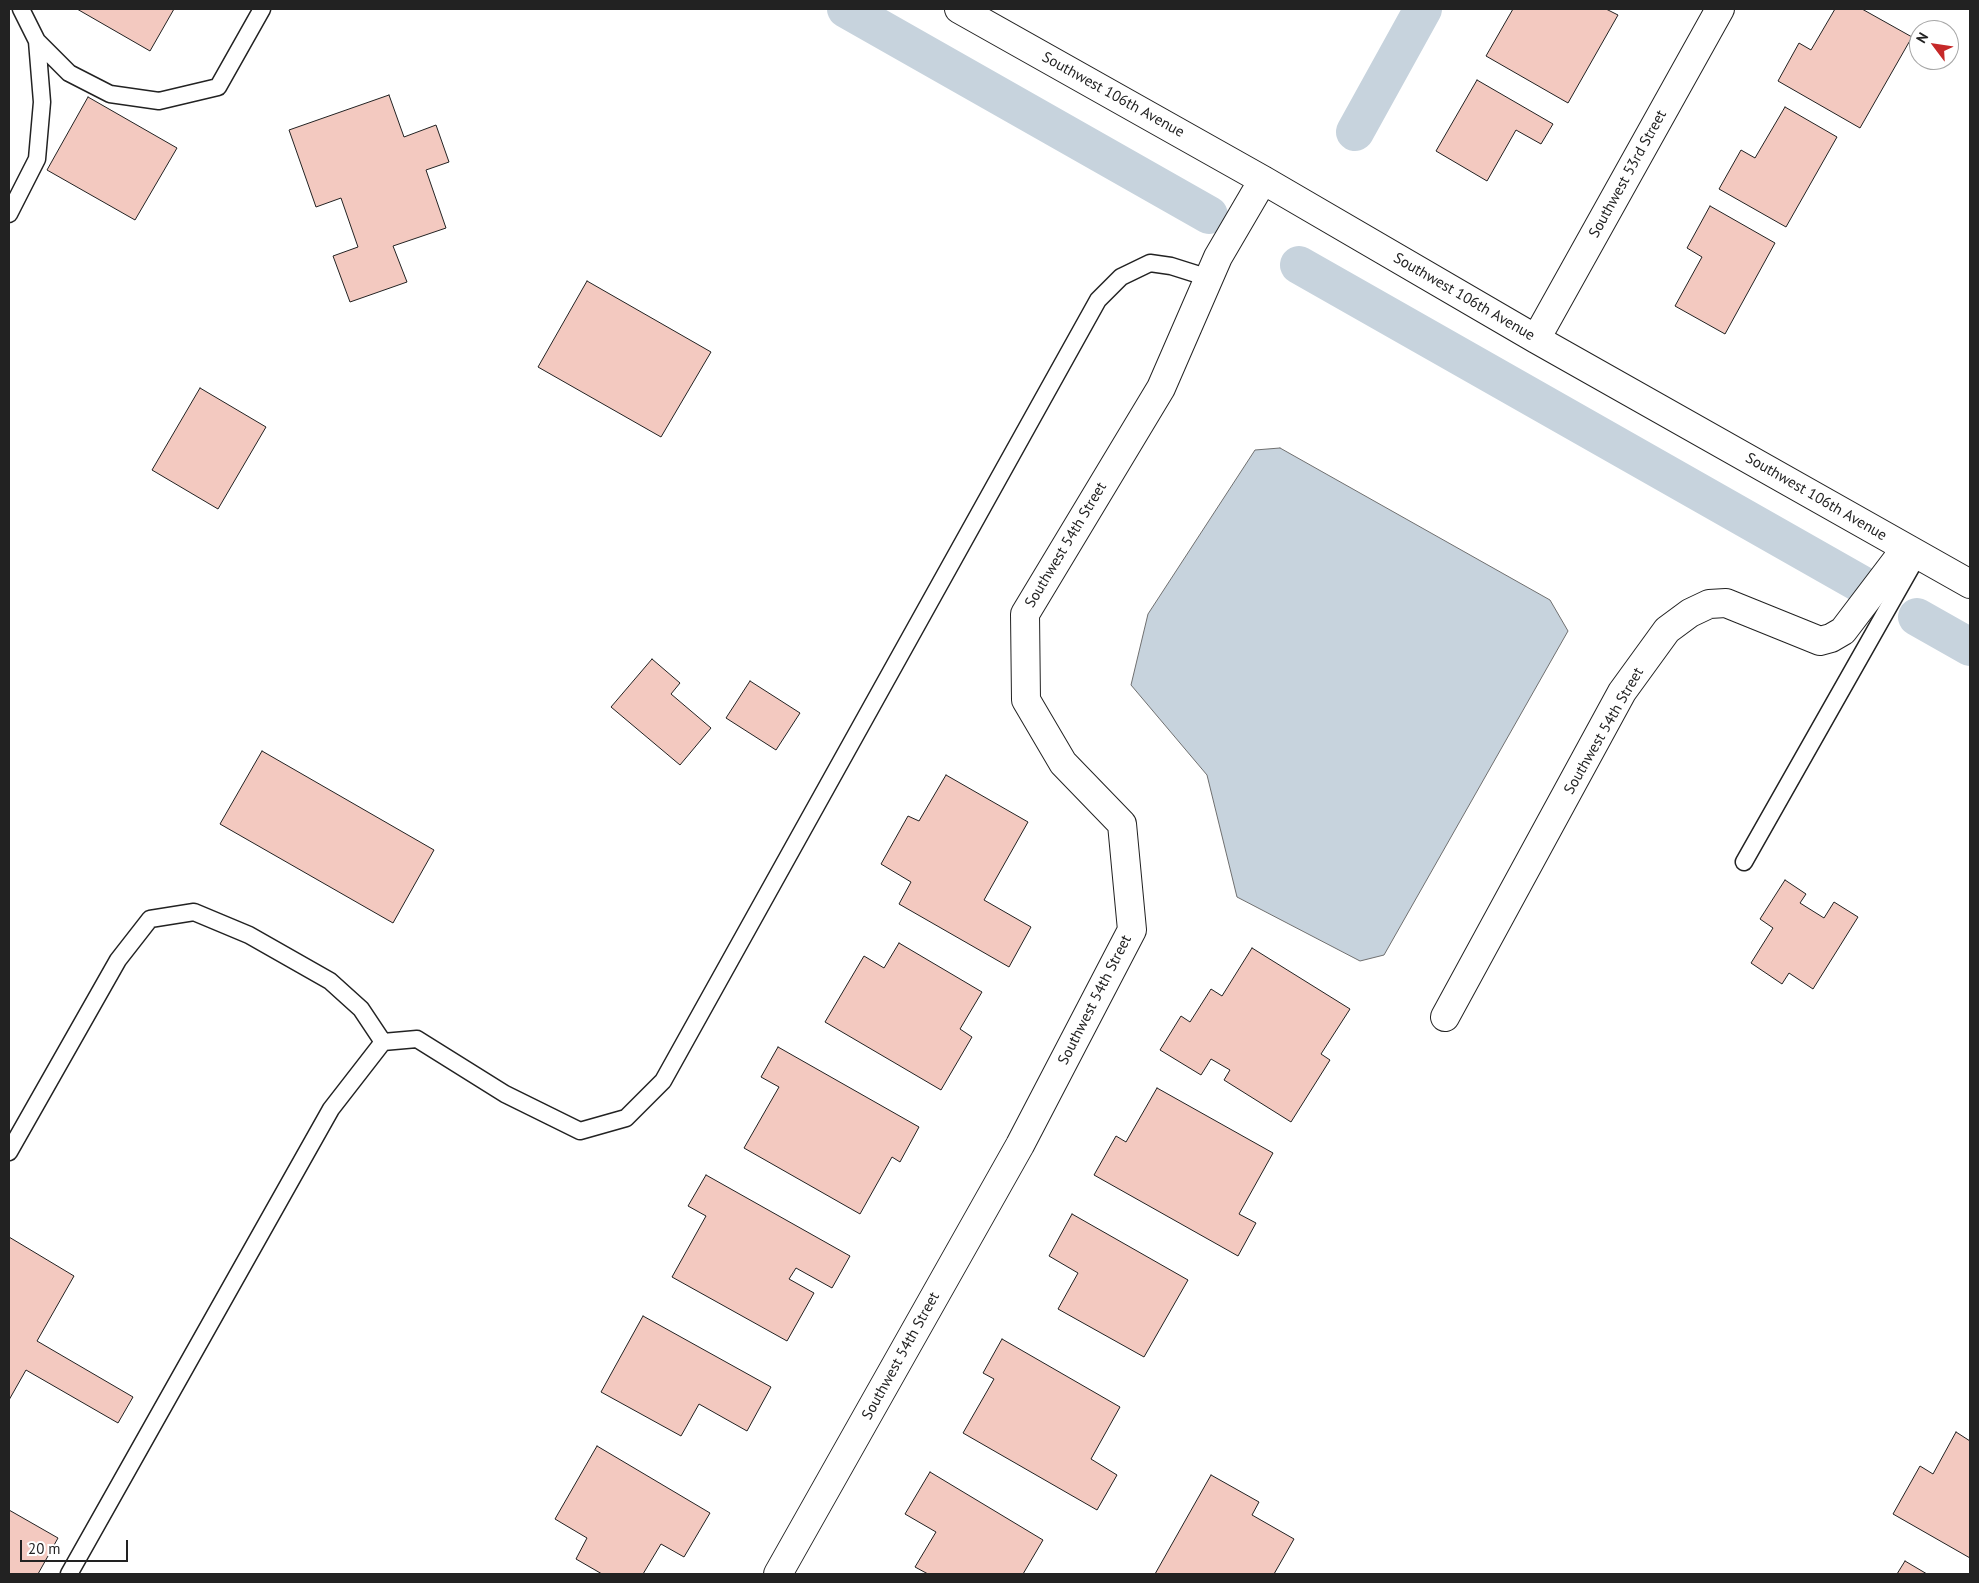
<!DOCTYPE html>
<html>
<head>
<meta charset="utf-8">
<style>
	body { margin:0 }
	#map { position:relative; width:1979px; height:1583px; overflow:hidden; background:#fff; font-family:"PT Sans",sans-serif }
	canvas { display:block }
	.frame { position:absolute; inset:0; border:10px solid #222; pointer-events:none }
	.north { position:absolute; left:1909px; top:20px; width:50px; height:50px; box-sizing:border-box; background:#fff; border:1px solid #a7a7a7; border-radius:50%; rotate:301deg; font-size:14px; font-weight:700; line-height:20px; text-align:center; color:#222 }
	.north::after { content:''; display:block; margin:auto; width:18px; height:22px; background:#c62828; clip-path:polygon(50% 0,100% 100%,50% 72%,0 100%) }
	.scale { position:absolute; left:20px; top:1540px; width:108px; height:22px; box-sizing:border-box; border:2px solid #222; border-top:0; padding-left:6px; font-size:15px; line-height:18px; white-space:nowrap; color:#222; -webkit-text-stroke:4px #fff; paint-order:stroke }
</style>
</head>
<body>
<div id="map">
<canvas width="1979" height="1583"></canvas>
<div class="frame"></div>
<div class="north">N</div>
<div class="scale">20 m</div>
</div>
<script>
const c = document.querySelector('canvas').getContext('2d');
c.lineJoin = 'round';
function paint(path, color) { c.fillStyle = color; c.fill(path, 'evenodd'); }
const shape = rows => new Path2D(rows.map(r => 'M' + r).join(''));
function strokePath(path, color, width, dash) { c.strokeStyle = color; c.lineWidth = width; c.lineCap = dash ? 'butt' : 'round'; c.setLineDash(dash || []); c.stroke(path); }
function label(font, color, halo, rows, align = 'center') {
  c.font = font + ' "PT Sans",sans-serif'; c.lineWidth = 4; c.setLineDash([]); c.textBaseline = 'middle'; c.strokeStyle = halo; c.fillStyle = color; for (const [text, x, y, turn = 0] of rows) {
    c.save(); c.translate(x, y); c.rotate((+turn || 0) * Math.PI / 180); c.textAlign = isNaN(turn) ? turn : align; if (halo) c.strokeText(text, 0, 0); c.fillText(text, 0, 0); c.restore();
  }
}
const water = shape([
	[1280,448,1550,600,1568,631,1384,955,1360,961,1237,897,1207,775,1131,685,1148,614,1255,450,1280,448]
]);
paint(water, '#c7d3dd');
strokePath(water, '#6f6f6f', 1);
strokePath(shape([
	[846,9,1209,215],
	[1355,132,1423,9],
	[1299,265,1866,587],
	[1917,617,1970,647]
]), '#c7d3dd', 38);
const building = shape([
	[77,9,174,9,150,51,77,9],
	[1513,9,1606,9,1618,15,1568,103,1486,56,1513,9],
	[1835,9,1862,9,1912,37,1860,128,1778,81,1799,43,1811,50,1835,9],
	[1477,80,1553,124,1541,144,1516,130,1487,181,1436,151,1477,80],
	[389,95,404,137,436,125,449,162,426,170,446,228,393,246,407,282,350,302,333,256,358,247,341,198,316,207,289,130,389,95],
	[88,97,177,148,135,220,47,170,88,97],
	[1785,107,1837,137,1786,227,1719,189,1741,150,1755,158,1785,107],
	[1710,206,1775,243,1725,334,1675,306,1702,257,1687,248,1710,206],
	[587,281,711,352,661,437,538,367,587,281],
	[200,388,266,427,218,509,152,470,200,388],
	[652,659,680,683,671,694,711,728,680,765,611,707,652,659],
	[750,681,800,713,776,750,726,718,750,681],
	[262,751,434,850,393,923,220,824,262,751],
	[946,775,1028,822,984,900,1031,927,1009,967,899,904,911,882,881,864,908,816,919,821,946,775],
	[1785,880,1806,894,1800,903,1824,918,1834,902,1858,917,1813,989,1789,973,1782,984,1751,963,1773,928,1760,919,1785,880],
	[899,943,982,992,960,1029,972,1037,941,1090,825,1022,864,956,884,968,899,943],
	[1252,948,1350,1009,1321,1054,1330,1060,1291,1122,1224,1080,1230,1070,1211,1059,1201,1075,1160,1050,1181,1016,1190,1022,1211,989,1222,996,1252,948],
	[778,1047,919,1127,900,1162,892,1157,860,1214,744,1148,779,1087,761,1077,778,1047],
	[1157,1088,1273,1153,1239,1214,1256,1223,1238,1256,1094,1175,1116,1136,1126,1142,1157,1088],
	[706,1175,850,1256,832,1288,796,1268,789,1279,814,1293,787,1341,672,1277,706,1216,688,1206,706,1175],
	[1072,1214,1188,1280,1144,1357,1058,1309,1078,1273,1049,1256,1072,1214],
	[9,1237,74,1276,37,1341,133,1397,118,1423,26,1370,9,1400,9,1237],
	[643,1316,771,1387,747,1431,699,1404,681,1436,601,1392,643,1316],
	[1002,1339,1120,1407,1091,1459,1117,1475,1097,1510,963,1433,994,1379,983,1373,1002,1339],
	[1956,1432,1970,1441,1970,1558,1893,1514,1920,1466,1933,1474,1956,1432],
	[597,1446,710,1513,684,1557,661,1544,643,1574,602,1574,576,1559,587,1538,555,1519,597,1446],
	[930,1472,1043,1540,1023,1574,928,1574,915,1567,936,1532,905,1514,930,1472],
	[1211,1475,1259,1502,1252,1515,1294,1539,1274,1574,1155,1574,1211,1475],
	[9,1510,58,1538,38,1574,9,1574,9,1510],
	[1905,1561,1927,1574,1897,1574,1905,1561]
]);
paint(building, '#f3c9c0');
strokePath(building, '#222', 1);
const service = shape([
	[21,9,37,41,69,73,110,94,159,101,218,87,262,9],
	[9,214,37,159,42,102,37,41],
	[1744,862,1918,555],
	[9,1152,118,960,150,919,194,912,249,935,330,981,361,1009,383,1042],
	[69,1574,331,1109,383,1042,417,1039,505,1094,580,1131,626,1118,663,1081,1098,300,1121,277,1150,263,1171,266,1209,278]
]);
const minor = shape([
	[959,9,1263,180,1536,339,1970,584],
	[1536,339,1720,9],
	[1445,1017,1622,692,1667,630,1690,613,1709,604,1726,603,1820,641,1831,638,1843,631,1906,548],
	[778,1574,1020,1145,1132,930,1122,824,1063,763,1026,700,1025,614,1161,388,1218,257,1263,180]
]);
strokePath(service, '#222', 19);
strokePath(minor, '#222', 30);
strokePath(service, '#fff', 16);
strokePath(minor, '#fff', 28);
label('15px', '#222', '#fff', [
	["Southwest 106th Avenue",1113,95,29],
	["Southwest 53rd Street",1628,174,-61],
	["Southwest 106th Avenue",1464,297,30],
	["Southwest 106th Avenue",1816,497,30],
	["Southwest 54th Street",1066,545,-59],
	["Southwest 54th Street",1604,731,-60],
	["Southwest 54th Street",1095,1000,-63],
	["Southwest 54th Street",901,1356,-61]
]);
</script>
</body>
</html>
